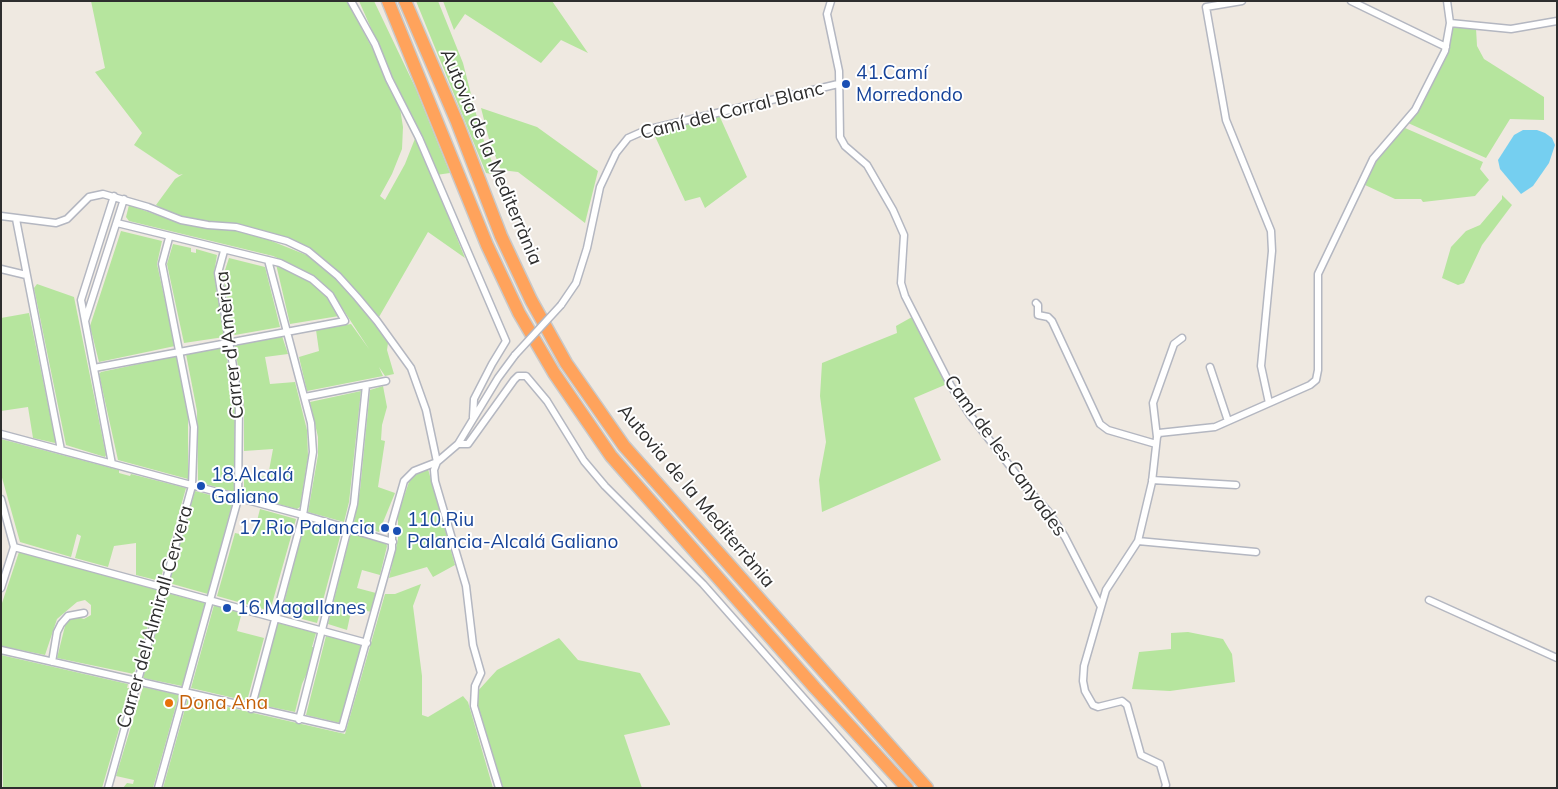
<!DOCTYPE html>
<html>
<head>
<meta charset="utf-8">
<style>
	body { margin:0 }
	#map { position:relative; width:1558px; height:789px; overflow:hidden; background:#efe9e1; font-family:Mulish,sans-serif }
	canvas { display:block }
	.frame { position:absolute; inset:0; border:2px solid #2e2e2e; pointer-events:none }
</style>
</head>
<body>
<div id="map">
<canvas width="1558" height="789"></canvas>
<div class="frame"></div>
</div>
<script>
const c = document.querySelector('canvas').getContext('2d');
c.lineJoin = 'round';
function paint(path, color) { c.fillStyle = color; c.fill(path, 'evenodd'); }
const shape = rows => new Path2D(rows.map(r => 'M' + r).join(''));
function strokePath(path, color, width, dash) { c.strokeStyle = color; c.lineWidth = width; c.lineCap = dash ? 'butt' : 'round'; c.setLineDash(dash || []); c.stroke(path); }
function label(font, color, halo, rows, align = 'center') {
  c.font = font + ' Mulish,sans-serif'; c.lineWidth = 4; c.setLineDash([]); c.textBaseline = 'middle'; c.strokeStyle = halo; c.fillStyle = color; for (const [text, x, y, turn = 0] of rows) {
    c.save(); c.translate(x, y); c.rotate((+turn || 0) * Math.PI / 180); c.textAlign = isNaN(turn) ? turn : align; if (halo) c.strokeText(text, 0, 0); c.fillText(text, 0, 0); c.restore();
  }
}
paint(shape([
	[91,1,347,1,385,72,400,108,403,127,402,149,392,174,380,196,385,200,405,164,416,136,465,258,428,232,379,317,321,257,305,246,234,224,202,223,174,215,156,205,175,179,183,174,179,175,134,145,142,133,95,72,105,68],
	[359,1,374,1,416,89,450,173,436,175],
	[416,1,438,1,463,63,481,133,497,175,486,173],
	[443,1,552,1,588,53,561,40,541,63,465,14,454,30],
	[1453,26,1476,28,1477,46,1484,59,1544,97,1544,120,1510,119,1486,158,1408,123,1421,103],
	[481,108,537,127,598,171,585,223,518,172,501,170,490,143],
	[719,115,747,177,705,208,700,197,685,201,653,132],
	[1405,128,1483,162,1480,169,1489,180,1475,196,1423,202,1421,199,1395,199,1365,185,1371,166,1384,148],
	[1502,195,1512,205,1482,245,1464,283,1458,285,1442,278,1451,247,1466,231,1480,225,1502,199],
	[129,205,168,219,208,229,230,229,269,240,309,256,326,268,373,321,388,343,387,350,394,374,385,376,379,367,383,376,307,391,299,357,319,351,316,330,351,324,369,349,333,294,301,269,273,256,129,221,126,217],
	[121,231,162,241,157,264,175,346,99,362,90,326],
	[173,244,191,248,191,252,196,253,196,249,217,255,214,273,224,337,184,343,167,264],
	[229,258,265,267,280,327,235,335,233,333,223,276],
	[276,264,311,281,327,295,339,316,290,324],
	[37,284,74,297,106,455,105,457,66,445,34,288],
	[29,313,56,443,55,443,33,438,28,407,1,411,1,318],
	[912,317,947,384,914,398,941,460,822,512,819,480,826,442,820,396,822,363,897,333,896,326],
	[282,336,288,354,265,357,270,384,295,382,307,430,308,456,300,507,297,509,244,495,244,479,268,476,273,449,244,451,244,406,235,347,236,344],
	[225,346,235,405,234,492,198,482,197,411,186,354],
	[177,356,188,414,188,479,118,460,99,374,101,372],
	[383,386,387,407,382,425,381,440,385,441,378,487,395,493,379,532,355,525,354,522,360,490,370,390],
	[361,391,349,502,344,522,308,512,318,455,318,437,310,402],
	[1,439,119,470,119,473,130,476,131,474,186,488,160,581,136,575,136,543,114,546,108,567,75,558,81,536,77,534,71,557,20,542,1,474],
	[428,469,455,565,433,577,427,567,389,578,398,539,398,514,409,482,417,471],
	[195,491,233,501,208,594,169,583],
	[260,509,296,519,270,611,217,596,235,533,253,537],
	[305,521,341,533,317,623,283,614,282,611],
	[353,534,386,543,387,546,380,575,362,570,357,588,376,593,371,612,352,607,347,630,328,624,350,536],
	[19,552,158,590,134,674,57,658,66,622,75,616,84,619,91,615,91,605,85,600,77,602,57,619,45,655,1,646,1,606],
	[421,584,413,606,422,676,422,715,428,717,463,696,468,702,493,788,163,788,188,698,345,734,385,594,395,594],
	[167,593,205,603,182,686,143,678],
	[214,605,242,612,237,631,264,638,247,701,191,688],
	[278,623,316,633,312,647,316,647,312,662,302,684,295,712,256,704],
	[1188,632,1223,639,1232,654,1235,682,1170,691,1132,689,1139,652,1171,649,1171,633],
	[326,636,363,644,340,723,306,715],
	[559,638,578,660,640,673,670,723,670,725,624,735,642,788,503,788,475,701,476,693,497,670],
	[1,655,128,684,127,688,131,688,102,788,3,788],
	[143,687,179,695,153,788,123,788,127,783,133,784,134,780,116,776]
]), '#b6e59e');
paint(shape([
	[1523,130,1537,130,1545,133,1552,138,1555,145,1549,163,1533,186,1521,194,1500,169,1498,160,1514,135]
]), '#75cff0');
const street = shape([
	[351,1,375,44,389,79,419,138,506,341,492,364,474,399,473,417],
	[831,1,827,14,839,71,840,137,845,146,867,165,893,210,904,235,901,283,905,296,951,386,970,415,1027,488,1048,511,1065,537,1101,607,1084,666,1083,681,1085,691,1093,705,1098,707,1122,701,1127,705,1141,755,1160,764,1166,785,1165,788],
	[1242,1,1206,7,1226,120,1271,231,1272,251,1261,366,1269,403],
	[1351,1,1446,47],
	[1447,1,1450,23],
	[1,216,56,223,67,219,89,197,103,194,148,207,181,220,208,225,236,227,287,241,308,251,338,276,357,297,377,321,411,368,426,410,437,462],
	[16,219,61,450],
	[1,269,26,275],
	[1036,303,1038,305,1038,315,1048,317,1052,321,1100,424,1108,430,1156,444],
	[561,305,576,283,587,248,600,187,616,153,628,138,646,130,838,84],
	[85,321,124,199],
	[1210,367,1228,421],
	[94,368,345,321,330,295,312,279,280,263,117,223],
	[305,397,386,381],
	[1,434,303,515,393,542],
	[1157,437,1153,403,1174,344,1182,338],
	[458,444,468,444,514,380,518,376,526,376,547,401,584,461,605,486,703,584,883,788],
	[437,462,434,470,435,481,466,586,473,645,481,673,475,686,474,706,499,788],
	[112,464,81,300,114,196],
	[1152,480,1236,485],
	[1,499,14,547,1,588],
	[1138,541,1256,552],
	[14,547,367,643],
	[1429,600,1557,658],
	[1101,607,1106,590,1138,541,1152,482,1157,437,1159,433,1215,427,1310,385,1316,380,1318,370,1318,274,1373,159,1415,110,1445,51,1450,23,1511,29,1557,21],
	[1,650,342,728,392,549,392,523,404,481,414,471,437,462,458,444,498,378,515,355],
	[52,662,57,632,61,624,68,616,84,613],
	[251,709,303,515,313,452,311,423,268,260],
	[299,720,354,504,366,385],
	[108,788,192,486,194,427,162,264,169,238],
	[158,788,238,499,239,403,218,273,224,251]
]);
const highway = shape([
	[388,1,487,245,519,313,554,373,611,456,815,688,907,788],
	[405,1,457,122,501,236,531,300,566,363,624,446,927,788]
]);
strokePath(street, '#b4b7c1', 9);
strokePath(highway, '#c9c9c9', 15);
strokePath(street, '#fff', 6);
strokePath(highway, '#ffa35c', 12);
const streetBridge = shape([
	[515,355,561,305]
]);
strokePath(streetBridge, '#b4b7c1', 9, []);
strokePath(streetBridge, '#fff', 6);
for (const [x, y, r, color] of [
	[846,84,5,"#1a4fb4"],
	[201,486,5,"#1a4fb4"],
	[385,528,5,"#1a4fb4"],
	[397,531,5,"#1a4fb4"],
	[227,608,5,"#1a4fb4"],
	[169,703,5,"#e8710a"]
]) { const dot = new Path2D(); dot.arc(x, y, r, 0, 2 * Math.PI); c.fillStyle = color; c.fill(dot); strokePath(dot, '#fff', 2); }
label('19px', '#164399', '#fff', [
	["41.Camí",856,73],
	["Morredondo",856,95],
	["18.Alcalá",211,475],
	["Galiano",211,497],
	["110.Riu",407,520],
	["Palancia-Alcalá Galiano",407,542],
	["17.Rio Palancia",375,528,"right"],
	["16.Magallanes",237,608]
], 'left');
label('19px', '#2e2e2e', '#fff', [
	["Camí del Corral Blanc",732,111,-14],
	["Autovia de la Mediterrània",491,157,67],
	["Carrer d'Amèrica",230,345,-96],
	["Camí de les Canyades",1005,456,54],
	["Autovia de la Mediterrània",696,496,50],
	["Carrer del'Almirall Cervera",155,617,-74]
]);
label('19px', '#c56008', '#fff', [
	["Dona Ana",179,703]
], 'left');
</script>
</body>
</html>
